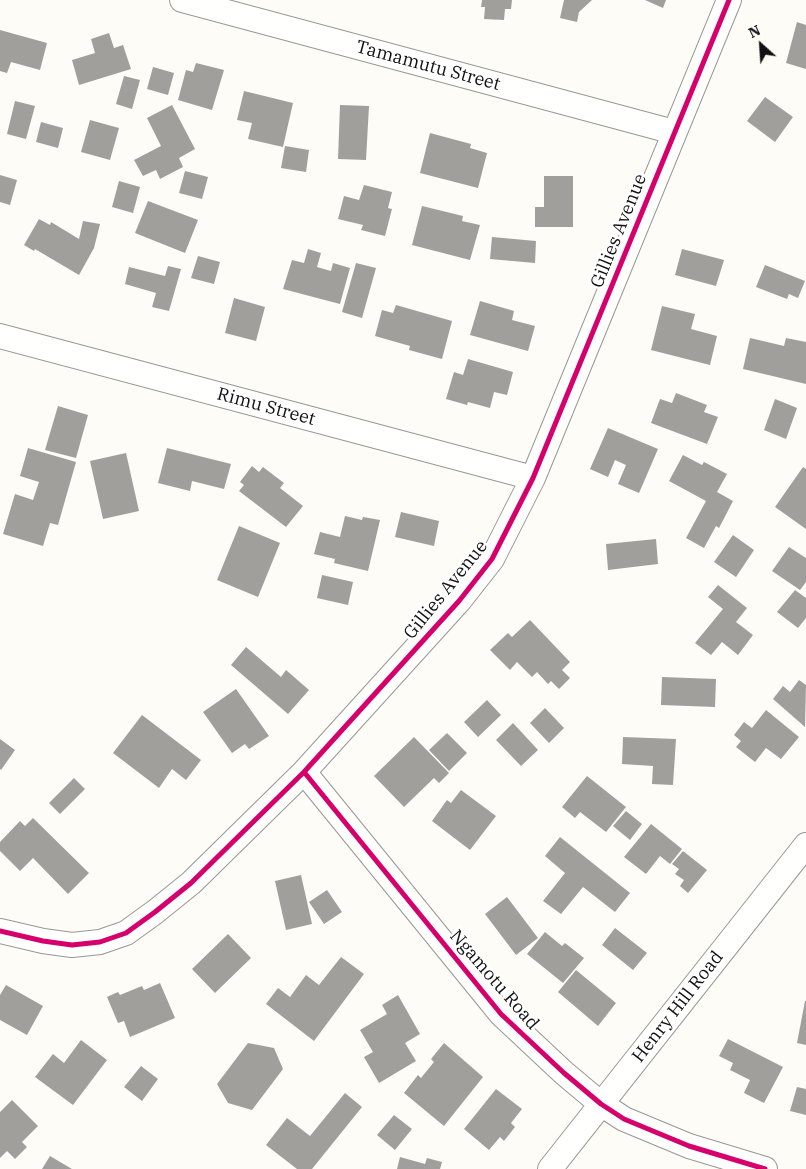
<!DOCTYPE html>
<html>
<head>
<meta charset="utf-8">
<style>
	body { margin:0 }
	#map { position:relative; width:806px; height:1169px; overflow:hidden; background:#fdfcf7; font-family:"IBM Plex Serif",serif }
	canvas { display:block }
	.north { position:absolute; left:736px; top:20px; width:50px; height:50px; -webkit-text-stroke:4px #fff; paint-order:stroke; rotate:334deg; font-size:14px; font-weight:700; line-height:20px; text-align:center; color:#111 }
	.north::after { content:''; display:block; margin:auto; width:18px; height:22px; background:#111; clip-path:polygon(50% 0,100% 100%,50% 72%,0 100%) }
</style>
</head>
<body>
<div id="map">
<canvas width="806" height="1169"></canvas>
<div class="north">N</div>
</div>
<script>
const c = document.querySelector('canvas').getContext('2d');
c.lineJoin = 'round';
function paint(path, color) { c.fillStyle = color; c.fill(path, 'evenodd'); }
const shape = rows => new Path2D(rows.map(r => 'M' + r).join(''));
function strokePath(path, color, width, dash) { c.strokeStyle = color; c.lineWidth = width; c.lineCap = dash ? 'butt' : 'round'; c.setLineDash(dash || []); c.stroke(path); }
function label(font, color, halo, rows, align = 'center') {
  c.font = font + ' "IBM Plex Serif",serif'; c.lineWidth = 5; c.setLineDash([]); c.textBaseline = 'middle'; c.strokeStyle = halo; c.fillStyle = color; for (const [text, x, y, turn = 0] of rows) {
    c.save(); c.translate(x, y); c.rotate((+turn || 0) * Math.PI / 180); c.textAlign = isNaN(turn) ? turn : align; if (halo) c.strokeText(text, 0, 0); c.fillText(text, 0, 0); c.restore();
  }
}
paint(shape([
	[482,0,512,0,511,9,505,9,504,20,484,19,485,7,481,7],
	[564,0,592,0,579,12,577,22,560,18],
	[645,0,666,0,663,8],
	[797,22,806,25,806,69,786,63],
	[0,30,47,43,40,70,11,62,7,73,0,71],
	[109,33,114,48,123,45,131,69,79,85,72,60,95,53,91,39],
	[196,63,224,70,212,110,178,100,186,70,193,72],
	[153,67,174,73,168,95,147,89],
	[124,76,140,80,132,109,116,104],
	[244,91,293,103,283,147,248,139,252,123,237,120],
	[765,97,793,117,775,142,747,121],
	[15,101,35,106,26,139,7,134],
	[172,105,195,149,179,158,183,167,160,179,156,170,143,176,134,160,161,146,147,118],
	[340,105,369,106,366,160,338,159],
	[90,120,119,128,110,160,81,152],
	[41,122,63,128,58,148,36,142],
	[430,133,471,144,470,148,487,153,478,188,420,173],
	[285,146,309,150,306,172,281,168],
	[185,171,208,177,202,199,179,193],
	[0,175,17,180,10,205,0,202],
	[544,176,573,176,573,227,535,227,535,207,544,207],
	[119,181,140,187,133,213,112,207],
	[364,185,392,192,388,208,392,209,385,236,361,230,363,225,338,219,344,196,359,200],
	[148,201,198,220,185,253,135,233],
	[422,206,463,216,462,221,480,225,470,260,412,245],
	[39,219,50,225,51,222,79,239,83,221,100,224,94,248,79,275,35,249,34,251,24,245],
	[492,237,536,241,535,263,490,259],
	[308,249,321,253,317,267,331,271,333,263,350,268,340,304,283,289,292,260,304,263],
	[682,249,724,260,716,286,675,275],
	[198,256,220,262,214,284,191,278],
	[356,263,376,268,362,318,342,312],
	[765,265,805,281,798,298,789,294,787,299,756,287],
	[168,266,181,269,169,311,152,307,156,293,125,284,129,267,165,276],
	[234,298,265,307,256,341,225,333],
	[480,301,514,311,512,320,535,326,528,351,470,335],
	[396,305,452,321,442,359,409,350,410,346,375,336,382,310,393,313],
	[662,306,695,314,691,329,717,336,710,365,651,350],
	[750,338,784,346,786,338,806,342,806,384,743,369],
	[468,359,513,372,507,395,494,392,490,408,468,402,467,405,446,399,454,372,463,375],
	[676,393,707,405,704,412,718,417,707,444,651,423,660,399,672,403],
	[775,399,797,408,786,439,764,430],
	[58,406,88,415,76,458,45,450],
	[608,428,658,449,639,493,618,484,626,465,615,460,608,477,590,469],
	[28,448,76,462,58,525,50,523,43,546,3,534,15,494,33,500,39,482,20,476],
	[167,448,231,464,224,489,192,481,190,491,158,483],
	[126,453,139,511,103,519,90,461],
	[683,455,702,465,704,462,727,474,717,492,733,501,719,528,716,526,704,548,686,538,706,501,669,481],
	[252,466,259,472,263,467,284,483,280,488,303,506,286,527,239,491,244,485,240,482],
	[803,467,806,469,806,529,775,507],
	[401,512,439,521,434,546,395,537],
	[345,516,362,520,363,517,380,520,368,571,334,563,335,559,314,554,320,532,340,537],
	[239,526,280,543,258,597,217,580],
	[733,535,754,550,736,577,714,562],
	[656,539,658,564,608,570,606,544],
	[789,547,806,558,806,582,800,590,772,571],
	[322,575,353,582,348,605,317,598],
	[718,585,747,608,736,622,753,635,738,655,722,642,711,655,695,643,723,609,708,597],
	[795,590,806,598,806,618,798,628,777,612],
	[530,620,570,662,562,670,570,678,559,689,551,681,548,684,537,672,532,677,517,662,510,670,490,650,508,633,512,637],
	[246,647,281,677,286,670,309,690,288,714,231,665],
	[662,677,716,679,715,707,661,705],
	[799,680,806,685,805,727,773,699,783,686,790,692],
	[236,689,269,736,249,749,245,744,232,753,203,712],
	[487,700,501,715,478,737,464,722],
	[545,708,564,728,549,743,530,723],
	[766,710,799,737,781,759,766,748,755,762,736,747,741,741,734,735,744,722,752,728],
	[142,715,201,760,186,780,172,769,159,788,113,753],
	[513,723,538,750,521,766,496,740],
	[447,733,467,753,449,771,429,750],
	[414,737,449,773,439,783,434,778,404,807,374,776],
	[623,737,676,739,673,785,652,784,653,766,622,764],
	[0,739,15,750,1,770,0,769],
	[587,776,626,807,606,832,580,812,575,818,562,807],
	[74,778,85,789,60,814,49,803],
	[461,790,496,816,470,850,432,821,447,800,451,803],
	[626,811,642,824,630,840,613,826],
	[33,818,89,873,68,894,33,858,20,871,0,851,0,842,20,821,25,826],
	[651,824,682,849,670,864,660,856,646,874,624,857],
	[560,837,630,893,615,912,583,887,561,914,543,901,565,873,545,856],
	[683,851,707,870,688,893,680,886,684,880,675,874,679,869,672,864],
	[301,875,312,924,286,930,275,881],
	[327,890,342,912,324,924,309,902],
	[507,897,538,938,516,955,485,914],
	[615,928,647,953,633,970,602,945],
	[545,932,562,946,565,943,584,958,563,983,527,954],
	[228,934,251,958,215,993,192,969],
	[341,957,364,974,314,1041,266,1004,278,988,290,997,306,975,319,985],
	[576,970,616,1003,598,1026,558,992],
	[160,983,175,1018,130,1037,124,1021,118,1023,107,997,118,992,120,995,142,986,144,990],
	[6,985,43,1006,27,1035,0,1020,0,995],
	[398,995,420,1034,405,1043,416,1061,379,1083,364,1057,373,1052,360,1030,387,1014,382,1005],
	[805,1001,806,1001,806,1045,797,1043],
	[728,1039,783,1067,764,1103,744,1093,750,1080,730,1070,733,1063,719,1056],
	[81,1040,107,1060,73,1105,35,1077,53,1054,64,1063],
	[248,1043,274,1048,283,1069,252,1110,228,1103,217,1084],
	[444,1043,483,1077,444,1126,404,1093,418,1075,421,1078,434,1062,431,1059],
	[141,1066,158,1079,142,1101,124,1087],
	[797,1087,806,1089,806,1115,790,1111],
	[496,1089,522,1109,511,1123,515,1127,504,1141,500,1137,489,1150,464,1129],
	[345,1093,362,1107,312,1169,297,1169,266,1145,287,1118,310,1136],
	[12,1100,38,1126,22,1142,27,1147,15,1159,7,1151,0,1158,0,1112],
	[394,1115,412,1129,395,1150,377,1135],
	[50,1156,72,1169,42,1169],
	[400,1157,425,1164,427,1158,442,1162,440,1169,397,1169]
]), '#a19f9c');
const minor = shape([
	[182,0,674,132],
	[0,336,533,478],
	[304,772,501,1014,564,1073,601,1104,624,1119,689,1146,765,1169],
	[0,931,43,941,72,945,100,942,126,933,155,912,191,883,304,772,459,601,492,559,533,478,729,0],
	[550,1169,806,845]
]);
strokePath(minor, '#979795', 26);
strokePath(minor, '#fffffe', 24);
strokePath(shape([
	[304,772,501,1014,564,1073,601,1104,624,1119,689,1146,765,1169],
	[0,931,43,941,72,945,100,942,126,933,155,912,191,883,304,772,459,601,492,559,533,478,729,0]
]), '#d6006c', 5);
label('18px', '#111', '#fff', [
	["Tamamutu Street",428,66,15],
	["Gillies Avenue",619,231,-68],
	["Rimu Street",266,407,15],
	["Gillies Avenue",446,590,-51],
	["Ngamotu Road",494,980,49],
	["Henry Hill Road",678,1007,-52]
]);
</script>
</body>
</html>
